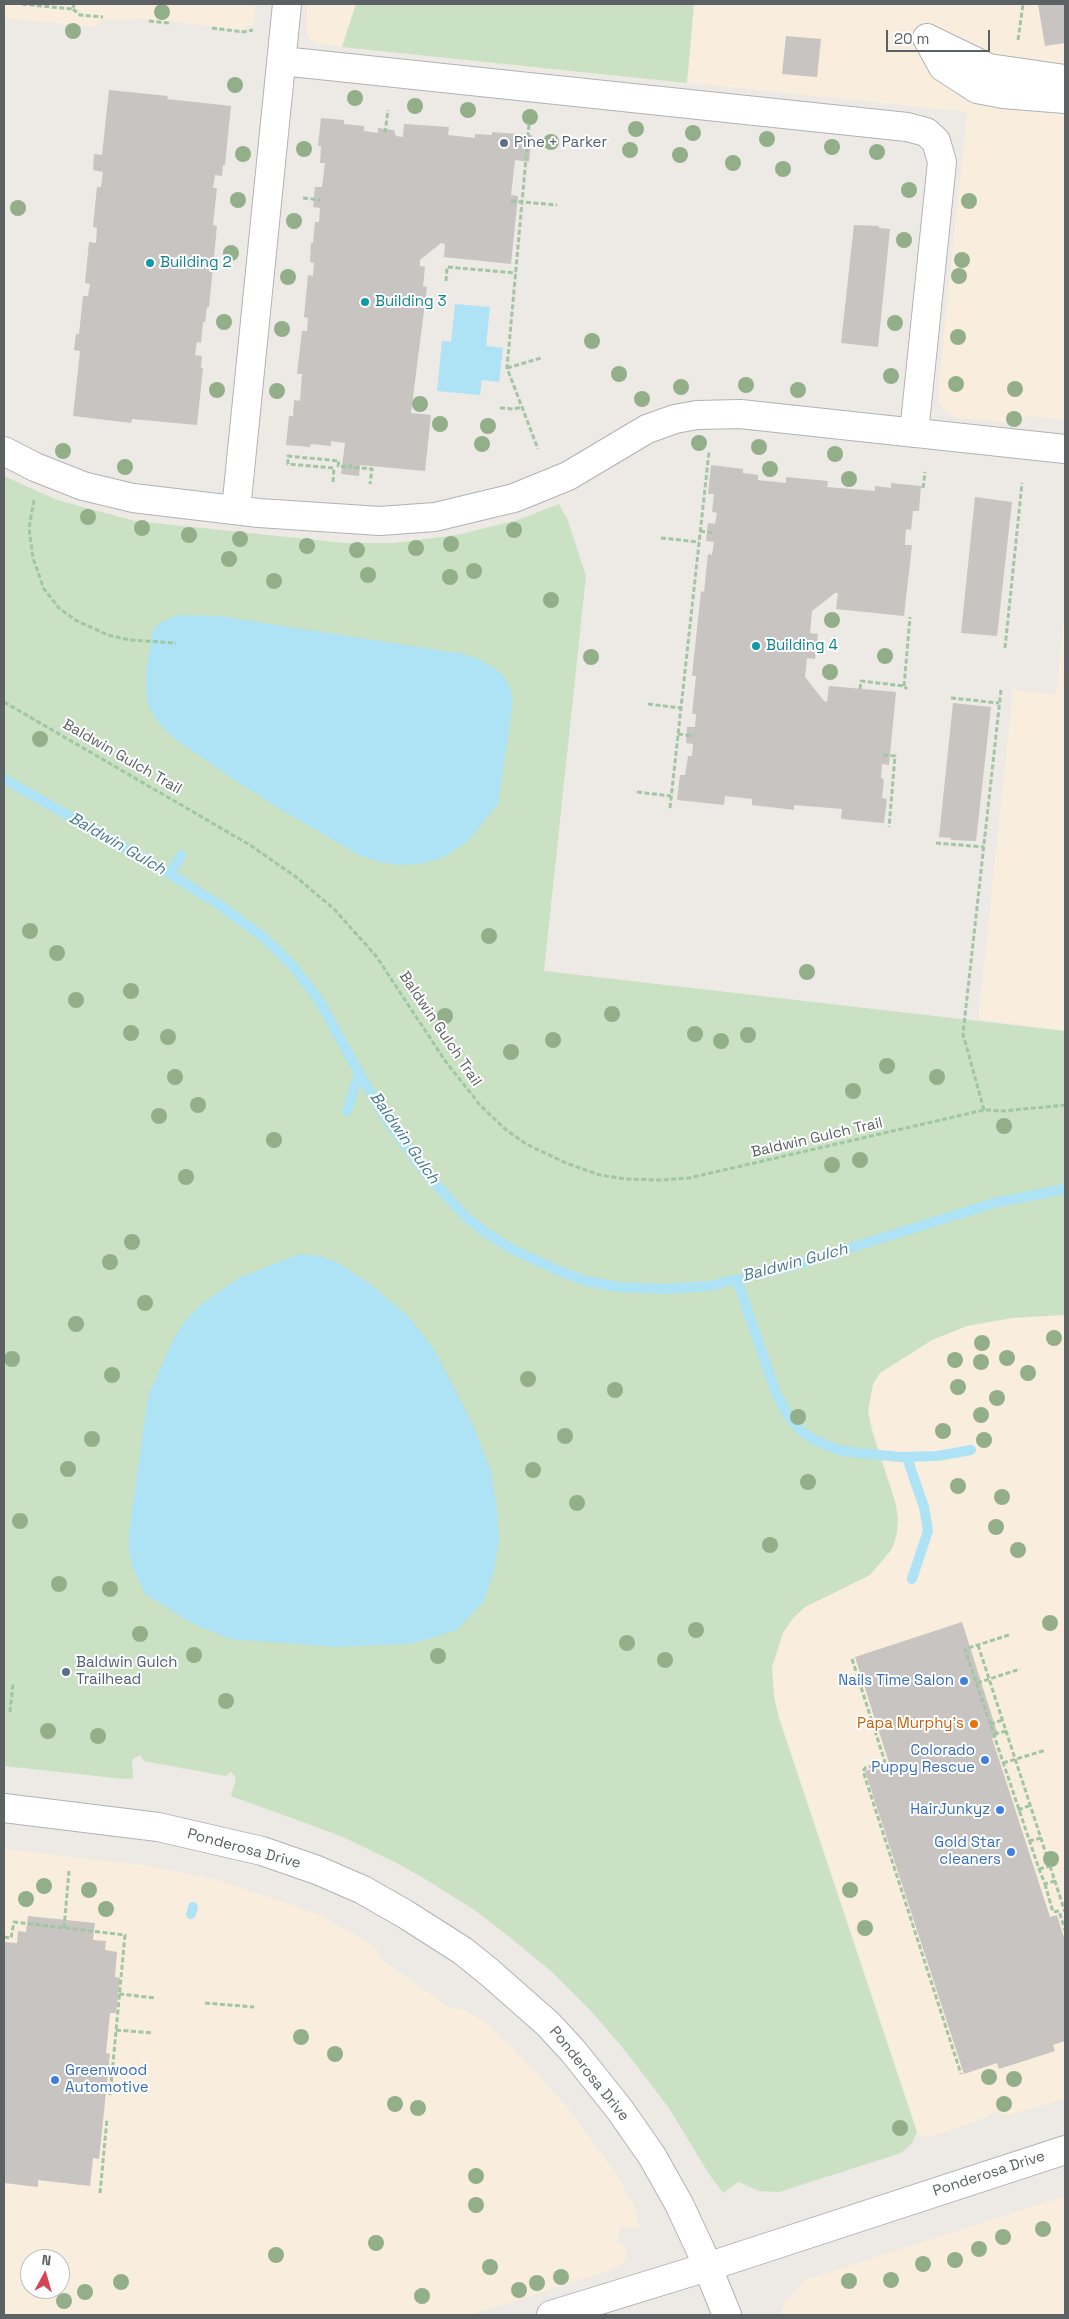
<!DOCTYPE html>
<html>
<head>
<meta charset="utf-8">
<style>
	body { margin:0 }
	#map { position:relative; width:1069px; height:2319px; overflow:hidden; background:#ede9e4; font-family:"Space Grotesk",sans-serif }
	canvas { display:block }
	.frame { position:absolute; inset:0; border:5px solid #5c6163; pointer-events:none }
	.north { position:absolute; left:20px; top:2249px; width:50px; height:50px; box-sizing:border-box; background:#fff; border:1px solid #bec0c1; border-radius:50%; rotate:6deg; font-size:14px; font-weight:700; line-height:20px; text-align:center; color:#5c6163 }
	.north::after { content:''; display:block; margin:auto; width:18px; height:22px; background:#d34455; clip-path:polygon(50% 0,100% 100%,50% 72%,0 100%) }
	.scale { position:absolute; left:886px; top:30px; width:104px; height:22px; box-sizing:border-box; border:2px solid #5c6163; border-top:0; padding-left:6px; font-size:15px; line-height:18px; white-space:nowrap; color:#5c6163; -webkit-text-stroke:4px #fff; paint-order:stroke }
</style>
</head>
<body>
<div id="map">
<canvas width="1069" height="2319"></canvas>
<div class="frame"></div>
<div class="north">N</div>
<div class="scale">20 m</div>
</div>
<script>
const c = document.querySelector('canvas').getContext('2d');
c.lineJoin = 'round';
function paint(path, color) { c.fillStyle = color; c.fill(path, 'evenodd'); }
const shape = rows => new Path2D(rows.map(r => 'M' + r).join(''));
function strokePath(path, color, width, dash) { c.strokeStyle = color; c.lineWidth = width; c.lineCap = dash ? 'butt' : 'round'; c.setLineDash(dash || []); c.stroke(path); }
function label(font, color, halo, rows, align = 'center') {
  c.font = font + ' "Space Grotesk",sans-serif'; c.lineWidth = 4; c.setLineDash([]); c.textBaseline = 'middle'; c.strokeStyle = halo; c.fillStyle = color; for (const [text, x, y, turn = 0] of rows) {
    c.save(); c.translate(x, y); c.rotate((+turn || 0) * Math.PI / 180); c.textAlign = isNaN(turn) ? turn : align; if (halo) c.strokeText(text, 0, 0); c.fillText(text, 0, 0); c.restore();
  }
}
paint(shape([
	[4,4,256,4,254,21,252,26,246,26,245,30,147,19,103,20,96,27,4,18],
	[307,4,1065,4,1065,420,1027,416,1014,423,959,418,948,414,939,403,938,390,967,112,319,44,310,40,306,32],
	[1065,607,1065,1031,978,1019,1013,690,1056,694],
	[1043,1315,1065,1315,1065,2099,1009,2115,993,2111,992,2114,983,2119,927,2138,917,2132,779,1718,774,1697,772,1667,783,1633,793,1618,805,1607,870,1575,892,1549,897,1533,898,1518,868,1411,873,1384,880,1373,932,1340,967,1326,983,1322],
	[4,1849,143,1865,211,1878,291,1904,323,1917,367,1941,375,1947,384,1961,450,2008,463,2009,485,2022,520,2055,569,2109,616,2173,636,2209,639,2228,621,2227,617,2242,624,2245,627,2257,622,2264,611,2270,471,2315,4,2315],
	[30,2259,60,2259,60,2289,30,2289],
	[1065,2196,1065,2315,779,2315,787,2299,804,2280]
]), '#f9eddd');
paint(shape([
	[356,4,694,4,687,83,342,47],
	[4,476,57,500,135,521,345,543,394,543,457,535,518,520,559,504,568,521,586,576,544,971,1065,1031,1065,1315,1012,1318,967,1326,932,1340,880,1373,873,1384,868,1411,871,1428,895,1501,898,1518,897,1533,892,1549,870,1575,805,1607,793,1618,783,1633,772,1667,774,1697,779,1718,917,2132,912,2143,901,2153,779,2192,759,2191,738,2182,723,2193,709,2174,669,2108,623,2048,591,2011,552,1972,507,1935,476,1911,430,1882,397,1863,341,1836,231,1796,236,1778,231,1772,225,1776,144,1761,140,1755,132,1760,133,1778,124,1779,4,1766]
]), '#cae1c4');
paint(shape([
	[455,304,490,307,486,346,503,348,499,382,482,380,480,395,437,391,442,341,451,342],
	[178,615,218,616,464,654,481,660,502,674,510,687,513,701,498,804,467,842,444,857,421,864,399,865,379,862,361,856,283,811,231,778,171,736,158,722,149,707,146,692,146,672,153,630,160,623],
	[299,1254,321,1256,338,1263,370,1284,407,1315,434,1349,473,1425,491,1471,497,1509,499,1541,493,1575,483,1602,457,1630,412,1644,337,1647,230,1639,191,1623,144,1593,132,1565,129,1551,129,1532,148,1396,172,1342,184,1322,203,1303,221,1290,241,1277]
]), '#ade3f4');
strokePath(shape([
	[4,779,154,864,218,904,263,937,292,965,319,1000,359,1073,389,1123,427,1175,467,1218,485,1232,515,1251,564,1273,587,1281,618,1287,665,1289,709,1286,789,1267,994,1203,1065,1189],
	[170,874,181,855],
	[347,1111,359,1073],
	[737,1280,776,1393,788,1415,799,1429,814,1440,841,1451,900,1457,937,1456,971,1450],
	[907,1458,924,1507,928,1531,912,1579],
	[191,1914,193,1907]
]), '#ade3f4', 10);
paint(shape([
	[1038,4,1065,4,1065,43,1045,46],
	[786,36,821,39,817,77,782,74],
	[109,90,168,96,167,99,231,106,225,165,223,165,222,176,215,175,213,188,217,188,213,225,217,226,209,307,207,307,205,322,203,322,201,343,197,342,195,355,202,356,201,368,203,368,197,425,132,419,131,423,73,416,80,351,74,350,76,334,79,334,83,296,88,296,90,284,85,283,89,242,96,243,97,228,93,227,97,187,101,187,103,172,93,170,94,154,102,155],
	[321,118,344,120,344,124,364,126,364,131,378,133,378,128,394,130,396,136,403,137,404,124,449,127,448,135,475,138,475,134,492,135,492,132,532,135,529,162,515,160,511,195,518,196,511,264,444,257,445,244,441,243,420,260,420,266,425,267,423,286,427,287,411,413,431,415,425,471,360,465,359,476,341,474,345,443,331,441,331,446,311,444,310,447,286,445,289,416,293,416,294,400,300,401,302,374,297,374,302,331,307,331,308,318,304,317,308,275,313,276,314,263,310,262,311,243,313,243,315,222,319,222,320,208,313,207,315,187,322,187,325,163,320,163,321,146,318,146],
	[854,225,879,226,879,228,890,229,878,347,841,343],
	[711,465,743,469,743,473,758,475,758,480,786,483,786,477,828,481,827,487,875,491,875,486,891,488,891,483,921,486,919,511,913,511,911,530,906,529,905,545,912,545,904,616,836,609,838,593,835,593,812,611,810,633,818,634,815,659,807,658,805,677,824,701,827,702,829,686,896,692,889,765,882,764,881,777,884,780,882,798,887,799,884,823,841,819,842,809,794,805,794,810,752,805,752,799,725,796,724,805,677,800,680,775,685,775,688,756,692,756,693,744,686,743,687,727,695,727,696,714,692,714,696,676,692,676,701,591,704,592,708,554,712,555,714,542,706,541,708,523,715,524,717,513,712,512,714,494,708,494],
	[975,497,1012,502,997,636,961,633],
	[953,703,991,707,976,841,951,840,951,838,939,837],
	[962,1622,998,1735,992,1738,1050,1917,1057,1915,1065,1941,1065,2041,1053,2045,1055,2051,999,2069,997,2063,964,2074,865,1771,889,1763,855,1657],
	[28,1916,95,1923,93,1940,106,1941,105,1950,117,1952,115,1977,120,1978,116,2013,110,2013,106,2053,110,2054,99,2159,93,2158,90,2186,38,2180,38,2187,4,2183,4,1942,17,1943,18,1931,26,1932]
]), '#c8c4c1');
const minor = shape([
	[927,38,943,67,977,89,1003,94,1065,99],
	[927,38,989,68,1065,79],
	[282,61,907,127,926,132,936,141,942,162,914,433],
	[4,451,35,467,83,486,133,498,259,513,380,521,435,517,514,498,568,476,647,429,675,419,697,415,740,414,1065,449],
	[236,510,287,4],
	[4,1808,158,1827,262,1851,317,1870,363,1890,405,1914,463,1951,489,1972,548,2024,573,2051,620,2110,652,2156,679,2204,701,2251,727,2315],
	[551,2315,707,2267,1065,2150]
]);
strokePath(minor, '#b0b3b5', 30);
strokePath(shape([
	[22,4,73,9,74,4],
	[73,9,80,15,103,17],
	[149,21,170,23],
	[212,28,243,32,253,30],
	[1018,40,1023,4],
	[529,125,507,368,538,449],
	[385,133,388,110],
	[303,198,321,200],
	[511,201,557,205],
	[446,281,447,267,516,273],
	[507,368,541,358],
	[500,408,514,409,522,407],
	[351,464,350,467,372,469,370,484],
	[333,482,334,468,288,464,288,456,339,461,338,466,350,467],
	[923,488,925,472],
	[34,500,29,528,33,558,44,589,59,608,75,620,108,635,130,640,176,643],
	[700,531,715,533],
	[661,538,699,542],
	[1005,648,1022,483],
	[904,686,910,617],
	[860,689,861,681,904,686,907,689],
	[951,698,999,703],
	[4,702,250,845,296,877,334,909,376,956,446,1062,480,1105,505,1129,526,1144,566,1163,600,1175,626,1179,660,1180,689,1178,984,1110,1004,1111,1065,1105],
	[648,704,681,708],
	[678,734,694,736],
	[883,755,895,756,889,827],
	[637,792,671,796],
	[670,808,709,452],
	[936,843,984,847],
	[984,1110,963,1034,1001,690],
	[1009,1635,965,1649,1039,1869,1045,1884,1055,1881],
	[978,1645,1065,1912],
	[852,1659,885,1762,865,1768,863,1771,961,2074],
	[977,1683,1020,1669],
	[10,1712,13,1684],
	[990,1724,1003,1720],
	[994,1734,1007,1731],
	[1003,1763,1046,1750],
	[1018,1810,1031,1805],
	[1029,1841,1041,1838],
	[1039,1869,1050,1866],
	[1045,1884,1053,1912,1059,1911,1065,1930],
	[64,1928,69,1871],
	[4,1937,11,1938,14,1922,125,1935,110,2095],
	[119,1994,156,1998],
	[205,2003,254,2007],
	[116,2030,153,2033],
	[100,2193,107,2119]
]), '#a1c6a4', 3, [5, 2.5]);
strokePath(minor, '#fff', 28);
c.fillStyle = '#93af8a';
for (const [x, y] of [
	[162,12],
	[73,31],
	[235,85],
	[355,98],
	[415,106],
	[468,110],
	[530,117],
	[636,129],
	[693,133],
	[767,139],
	[551,142],
	[832,147],
	[304,149],
	[630,150],
	[877,152],
	[243,154],
	[680,155],
	[733,163],
	[783,169],
	[909,190],
	[238,200],
	[969,201],
	[18,208],
	[294,221],
	[904,240],
	[231,253],
	[962,260],
	[959,276],
	[288,277],
	[224,322],
	[895,323],
	[282,329],
	[958,337],
	[592,341],
	[619,374],
	[891,376],
	[956,384],
	[746,385],
	[681,387],
	[1015,389],
	[217,390],
	[798,390],
	[277,391],
	[642,399],
	[420,404],
	[1014,419],
	[440,424],
	[488,426],
	[699,443],
	[482,444],
	[759,447],
	[63,451],
	[835,454],
	[125,467],
	[770,469],
	[849,479],
	[88,517],
	[142,528],
	[514,530],
	[189,535],
	[240,539],
	[451,544],
	[307,546],
	[416,548],
	[357,550],
	[229,559],
	[474,571],
	[368,575],
	[450,577],
	[274,581],
	[551,600],
	[832,620],
	[885,656],
	[591,657],
	[830,672],
	[40,739],
	[30,931],
	[489,936],
	[57,953],
	[807,972],
	[131,991],
	[76,1000],
	[612,1014],
	[445,1016],
	[131,1033],
	[695,1034],
	[748,1035],
	[168,1037],
	[553,1040],
	[721,1041],
	[511,1052],
	[887,1066],
	[175,1077],
	[937,1077],
	[853,1091],
	[198,1105],
	[159,1116],
	[1004,1126],
	[274,1140],
	[860,1160],
	[832,1165],
	[186,1177],
	[132,1242],
	[110,1262],
	[145,1303],
	[76,1324],
	[1054,1338],
	[982,1343],
	[1007,1358],
	[12,1359],
	[955,1360],
	[981,1362],
	[1028,1373],
	[112,1375],
	[528,1379],
	[958,1387],
	[615,1390],
	[997,1398],
	[981,1415],
	[798,1417],
	[943,1431],
	[565,1436],
	[92,1439],
	[984,1440],
	[68,1469],
	[533,1470],
	[808,1482],
	[958,1486],
	[1002,1497],
	[577,1503],
	[20,1521],
	[996,1527],
	[770,1545],
	[1018,1550],
	[59,1584],
	[110,1589],
	[1050,1623],
	[696,1630],
	[140,1634],
	[627,1643],
	[194,1655],
	[438,1656],
	[665,1660],
	[226,1701],
	[48,1731],
	[98,1736],
	[1051,1859],
	[44,1886],
	[89,1890],
	[850,1890],
	[26,1899],
	[106,1909],
	[865,1928],
	[301,2037],
	[335,2054],
	[989,2077],
	[1014,2079],
	[395,2104],
	[1004,2104],
	[418,2108],
	[900,2128],
	[476,2176],
	[476,2205],
	[1043,2229],
	[1003,2237],
	[376,2243],
	[979,2249],
	[276,2255],
	[955,2260],
	[923,2264],
	[490,2267],
	[561,2277],
	[891,2280],
	[849,2281],
	[121,2282],
	[537,2283],
	[519,2290],
	[85,2292],
	[422,2296],
	[64,2301]
]) { c.beginPath(); c.arc(x, y, 8, 0, 2 * Math.PI); c.fill(); }
for (const [x, y, r, color] of [
	[504,143,5,"#5c6f8a"],
	[150,263,5,"#0f9aa8"],
	[365,302,5,"#0f9aa8"],
	[756,646,5,"#0f9aa8"],
	[66,1672,5,"#5c6f8a"],
	[964,1681,5,"#3f7fe0"],
	[974,1724,5,"#e8710a"],
	[985,1760,5,"#3f7fe0"],
	[1000,1810,5,"#3f7fe0"],
	[1011,1852,5,"#3f7fe0"],
	[55,2080,5,"#3f7fe0"]
]) { const dot = new Path2D(); dot.arc(x, y, r, 0, 2 * Math.PI); c.fillStyle = color; c.fill(dot); strokePath(dot, '#fff', 2); }
label('15px', '#4e5e75', '#fff', [
	["Pine + Parker",514,143],
	["Baldwin Gulch",76,1663],
	["Trailhead",76,1680]
], 'left');
label('15px', '#0d838f', '#fff', [
	["Building 2",160,263],
	["Building 3",375,302],
	["Building 4",766,646]
], 'left');
label('15px', '#5c6163', '#fff', [
	["Baldwin Gulch Trail",122,757,30],
	["Baldwin Gulch Trail",440,1029,56],
	["Baldwin Gulch Trail",817,1138,-13],
	["Ponderosa Drive",244,1849,15],
	["Ponderosa Drive",589,2074,51],
	["Ponderosa Drive",989,2174,-18]
]);
label('15px', '#366cbe', '#fff', [
	["Nails Time Salon",954,1681],
	["Colorado",975,1751],
	["Puppy Rescue",975,1768],
	["HairJunkyz",990,1810],
	["Gold Star",1001,1843],
	["cleaners",1001,1860],
	["Greenwood",65,2071,"left"],
	["Automotive",65,2088,"left"]
], 'right');
label('15px', '#c56008', '#fff', [
	["Papa Murphy's",964,1724]
], 'right');
label('italic 16px', '#467b93', '#fff', [
	["Baldwin Gulch",117,844,30],
	["Baldwin Gulch",404,1138,55],
	["Baldwin Gulch",795,1263,-15]
]);
</script>
</body>
</html>
